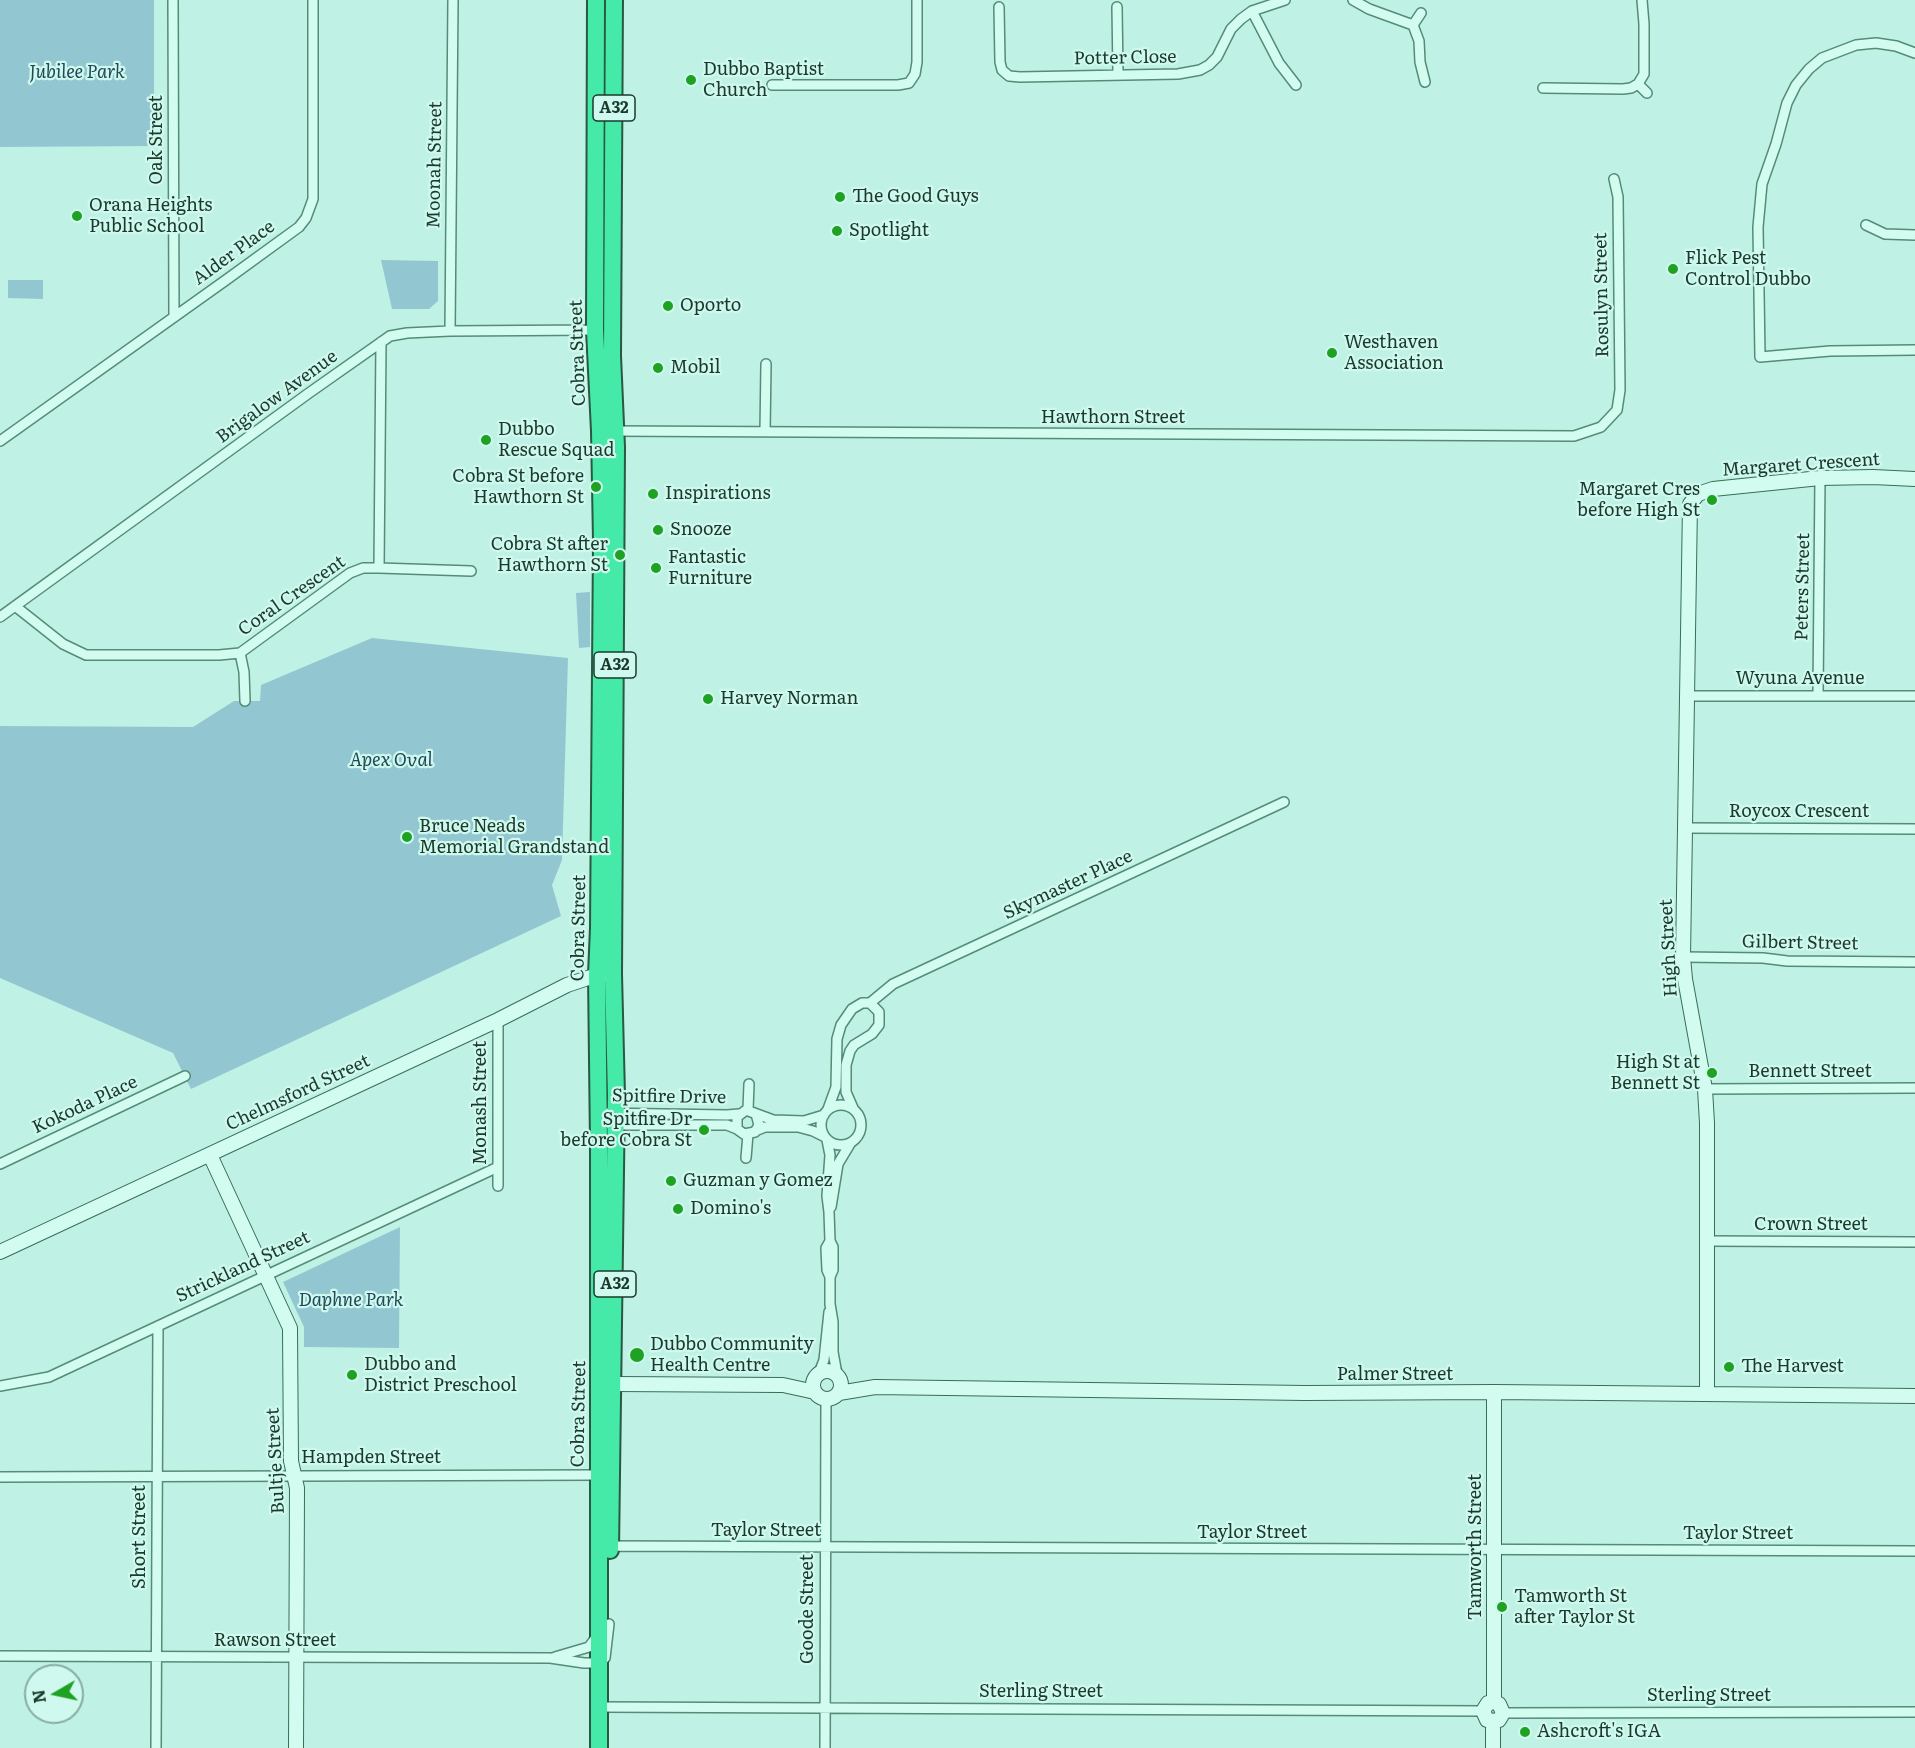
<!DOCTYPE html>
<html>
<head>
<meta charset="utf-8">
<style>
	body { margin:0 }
	#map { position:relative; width:1915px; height:1748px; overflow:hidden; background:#bff2e5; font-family:Literata,serif }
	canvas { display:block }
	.north { position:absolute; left:24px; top:1664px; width:60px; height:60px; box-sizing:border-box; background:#cff9ee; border:2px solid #87ada0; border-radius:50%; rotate:261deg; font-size:16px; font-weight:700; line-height:24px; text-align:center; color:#1b3a2b }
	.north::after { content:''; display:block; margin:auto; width:21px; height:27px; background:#1fa123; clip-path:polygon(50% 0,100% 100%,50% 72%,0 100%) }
</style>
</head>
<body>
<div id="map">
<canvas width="1915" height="1748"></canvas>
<div class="north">N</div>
</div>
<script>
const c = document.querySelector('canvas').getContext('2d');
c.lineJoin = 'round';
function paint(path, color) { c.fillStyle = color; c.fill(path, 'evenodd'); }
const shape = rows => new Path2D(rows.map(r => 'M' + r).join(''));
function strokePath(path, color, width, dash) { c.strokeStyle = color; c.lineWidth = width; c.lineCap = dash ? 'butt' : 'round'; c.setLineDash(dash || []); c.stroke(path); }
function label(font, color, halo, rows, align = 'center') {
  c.font = font + ' Literata,serif'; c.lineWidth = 4.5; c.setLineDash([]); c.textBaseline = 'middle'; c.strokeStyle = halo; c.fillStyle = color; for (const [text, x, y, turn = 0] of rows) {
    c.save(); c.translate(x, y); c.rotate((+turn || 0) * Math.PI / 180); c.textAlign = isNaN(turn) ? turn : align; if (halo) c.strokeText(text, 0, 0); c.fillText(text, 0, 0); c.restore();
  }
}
paint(shape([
	[0,0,154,0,154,146,0,147],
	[381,260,438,261,438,301,429,309,392,309],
	[8,280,43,280,43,299,8,298],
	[590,592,590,647,579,648,576,593],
	[372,638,568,658,562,860,552,885,561,916,191,1089,173,1053,0,978,0,726,193,727,234,701,260,701,261,685],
	[400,1227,399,1348,304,1347,304,1327,283,1282]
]), '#92c7d1');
const street = shape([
	[173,0,174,316],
	[1353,0,1369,9,1413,25,1419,41,1420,62,1425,82],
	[999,7,1000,62,1002,70,1009,76,1020,77,1178,74,1200,70,1209,65,1217,57,1231,29,1241,19,1252,11,1285,0],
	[1117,7,1118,74],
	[1252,11,1279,63,1296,85],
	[1413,25,1421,13],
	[1915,53,1896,46,1876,43,1856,45,1822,58,1809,69,1796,85,1787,103,1776,144,1762,184,1758,227,1760,357,1830,351,1915,350],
	[1638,84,1647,93],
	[772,85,898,85,909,83,915,74,917,62,917,0],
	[1543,88,1623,89,1631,88,1638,84,1644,74,1644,24,1642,0],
	[1866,225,1885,234,1915,235],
	[450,331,453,0],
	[611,431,1574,436,1601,427,1617,410,1620,390,1618,197,1614,179],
	[765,432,766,364],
	[0,441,226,280,299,227,306,218,313,199,313,0],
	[379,568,471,571],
	[15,606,63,644,86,655,219,655,240,653,350,573,363,568,379,568,381,342],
	[0,617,309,393,390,336,407,333,450,331,595,330,598,328],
	[240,653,244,672,245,701],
	[1818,695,1820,478],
	[1686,696,1915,696],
	[1684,828,1915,829],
	[1683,957,1763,958,1787,961,1915,962],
	[870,1003,893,984,1284,802],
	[498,1020,498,1186],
	[1705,1089,1915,1088],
	'821 1125a20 20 0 1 1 40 0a20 20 0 1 1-40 0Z',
	[828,1109,836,1087,837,1039,841,1025,852,1009,862,1003,870,1003,879,1012,879,1025,872,1034,854,1045,850,1051,846,1065,846,1092,853,1108],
	[748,1110,749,1084],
	[599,1113,727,1115,739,1114],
	[756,1114,759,1125,755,1132,744,1134,737,1129,737,1117,746,1110,773,1120,804,1121,824,1115],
	[611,1125,727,1125,737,1129],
	[755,1131,765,1127,798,1127,813,1131,825,1137],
	[827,1140,830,1155,827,1196,829,1212,830,1241,833,1247,833,1270,830,1277,830,1304,833,1322,833,1352,837,1374],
	[746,1158,748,1134],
	[0,1164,185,1076],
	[831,1207,838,1164,850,1144],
	[830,1241,826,1248,827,1270,830,1277],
	[1707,1241,1915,1242],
	[819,1373,824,1360,829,1312],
	[0,1386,49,1377,498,1167],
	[0,1477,598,1475],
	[607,1548,610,1546,1915,1551],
	[0,1656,550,1658,584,1663,598,1663,605,1658,609,1624],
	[555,1657,589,1647,597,1636],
	[599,1707,1483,1711],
	[1503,1713,1915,1712],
	[156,1748,158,1326],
	[825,1748,826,1399]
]);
const secondary = shape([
	[210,1155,290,1328,291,1461,297,1488,296,1748],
	[0,1252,498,1020,567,985,591,977,605,974],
	'813 1385a14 14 0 1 1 28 0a14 14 0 1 1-28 0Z',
	[614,1384,783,1385,815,1392],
	[839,1393,875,1387,1305,1393,1494,1392,1915,1396],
	[1707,1394,1707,1123,1705,1089,1685,979,1683,957,1690,504,1698,494,1713,489,1820,478,1873,477,1915,479],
	[1494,1702,1494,1392],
	[1493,1721,1487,1720,1483,1711,1488,1703,1494,1702],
	[1493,1721,1499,1720,1503,1713,1499,1704,1494,1702],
	[1493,1748,1493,1721]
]);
const highway = shape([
	[596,0,595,330,600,431,602,541,599,928,597,975,599,1144,599,1748],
	[610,1550,616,1095,613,974,616,447,612,356,614,0]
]);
strokePath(street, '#558c75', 12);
strokePath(secondary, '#396e55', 16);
strokePath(highway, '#2a5942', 20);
strokePath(street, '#d3fcf1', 9);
strokePath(secondary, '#d3fcf1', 14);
strokePath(highway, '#46eaa8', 16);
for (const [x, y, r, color] of [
	[691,80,6,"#1fa123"],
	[840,197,6,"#1fa123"],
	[77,216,6,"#1fa123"],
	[837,231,6,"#1fa123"],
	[1673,269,6,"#1fa123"],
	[668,306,6,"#1fa123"],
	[1332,353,6,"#1fa123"],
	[658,368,6,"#1fa123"],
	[486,440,6,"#1fa123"],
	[596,487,6,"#1fa123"],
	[653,494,6,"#1fa123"],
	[1712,500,6,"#1fa123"],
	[658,530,6,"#1fa123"],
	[620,555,6,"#1fa123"],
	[656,568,6,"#1fa123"],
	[708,699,6,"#1fa123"],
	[407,837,6,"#1fa123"],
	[1712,1073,6,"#1fa123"],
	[704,1130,6,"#1fa123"],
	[671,1181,6,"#1fa123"],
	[678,1209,6,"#1fa123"],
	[637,1355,8,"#1fa123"],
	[1729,1367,6,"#1fa123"],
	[352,1375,6,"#1fa123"],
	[1502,1607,6,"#1fa123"],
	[1525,1732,6,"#1fa123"]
]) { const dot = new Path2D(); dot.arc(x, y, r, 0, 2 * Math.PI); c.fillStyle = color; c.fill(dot); strokePath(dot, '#cff9ee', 2); }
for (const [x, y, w] of [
	[614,108,42],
	[615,665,42],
	[615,1284,42]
]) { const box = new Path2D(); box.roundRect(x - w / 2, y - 13, w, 26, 4.5); c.fillStyle = '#cff9ee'; c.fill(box); strokePath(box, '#1b3a2b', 1.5); }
label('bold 16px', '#1b3a2b', null, [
	["A32",614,108],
	["A32",615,665],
	["A32",615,1284]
]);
label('18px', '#1b3a2b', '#cff9ee', [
	["Potter Close",1125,58,-1],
	["Oak Street",157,140,-90],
	["Moonah Street",435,165,-89],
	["Alder Place",234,253,-36],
	["Rosulyn Street",1602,295,-91],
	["Cobra Street",578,353,-92],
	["Brigalow Avenue",277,397,-36],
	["Hawthorn Street",1113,418],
	["Margaret Crescent",1801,465,-4],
	["Peters Street",1803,587,-89],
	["Coral Crescent",292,596,-35],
	["Wyuna Avenue",1800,679],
	["Roycox Crescent",1799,812],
	["Skymaster Place",1068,885,-25],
	["Cobra Street",579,928,-89],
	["Gilbert Street",1800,943,1],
	["High Street",1669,948,-93],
	["Bennett Street",1810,1072],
	["Chelmsford Street",298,1093,-25],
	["Spitfire Drive",669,1097,1],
	["Monash Street",481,1103,-90],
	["Kokoda Place",85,1105,-25],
	["Crown Street",1811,1225],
	["Strickland Street",243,1267,-25],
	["Palmer Street",1395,1375],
	["Cobra Street",579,1414,-89],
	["Hampden Street",371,1458],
	["Bultje Street",276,1461,-93],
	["Taylor Street",766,1531],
	["Taylor Street",1252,1533],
	["Taylor Street",1738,1534],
	["Short Street",140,1537,-90],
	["Tamworth Street",1476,1547,-90],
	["Goode Street",808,1609,-90],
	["Rawson Street",275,1641],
	["Sterling Street",1041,1692],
	["Sterling Street",1709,1696]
]);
label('18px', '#1b3a2b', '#cff9ee', [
	["Dubbo Baptist",703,70],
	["Church",703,91],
	["The Good Guys",852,197],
	["Orana Heights",89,206],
	["Public School",89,227],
	["Spotlight",849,231],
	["Flick Pest",1685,259],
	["Control Dubbo",1685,280],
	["Oporto",680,306],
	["Westhaven",1344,343],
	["Association",1344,364],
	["Mobil",670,368],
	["Dubbo",498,430],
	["Rescue Squad",498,451],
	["Cobra St before",584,477,"right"],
	["Hawthorn St",584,498,"right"],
	["Margaret Cres",1700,490,"right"],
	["before High St",1700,511,"right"],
	["Inspirations",665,494],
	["Snooze",670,530],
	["Cobra St after",608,545,"right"],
	["Hawthorn St",608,566,"right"],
	["Fantastic",668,558],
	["Furniture",668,579],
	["Harvey Norman",720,699],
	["Bruce Neads",419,827],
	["Memorial Grandstand",419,848],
	["High St at",1700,1063,"right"],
	["Bennett St",1700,1084,"right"],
	["Spitfire Dr",692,1120,"right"],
	["before Cobra St",692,1141,"right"],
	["Guzman y Gomez",683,1181],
	["Domino's",690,1209],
	["Dubbo Community",650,1345],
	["Health Centre",650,1366],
	["Dubbo and",364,1365],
	["District Preschool",364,1386],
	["The Harvest",1741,1367],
	["Tamworth St",1514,1597],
	["after Taylor St",1514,1618],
	["Ashcroft's IGA",1537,1732]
], 'left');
label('italic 18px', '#204859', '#cff9ee', [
	["Jubilee Park",77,73],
	["Apex Oval",391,761],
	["Daphne Park",351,1301]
]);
</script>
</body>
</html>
